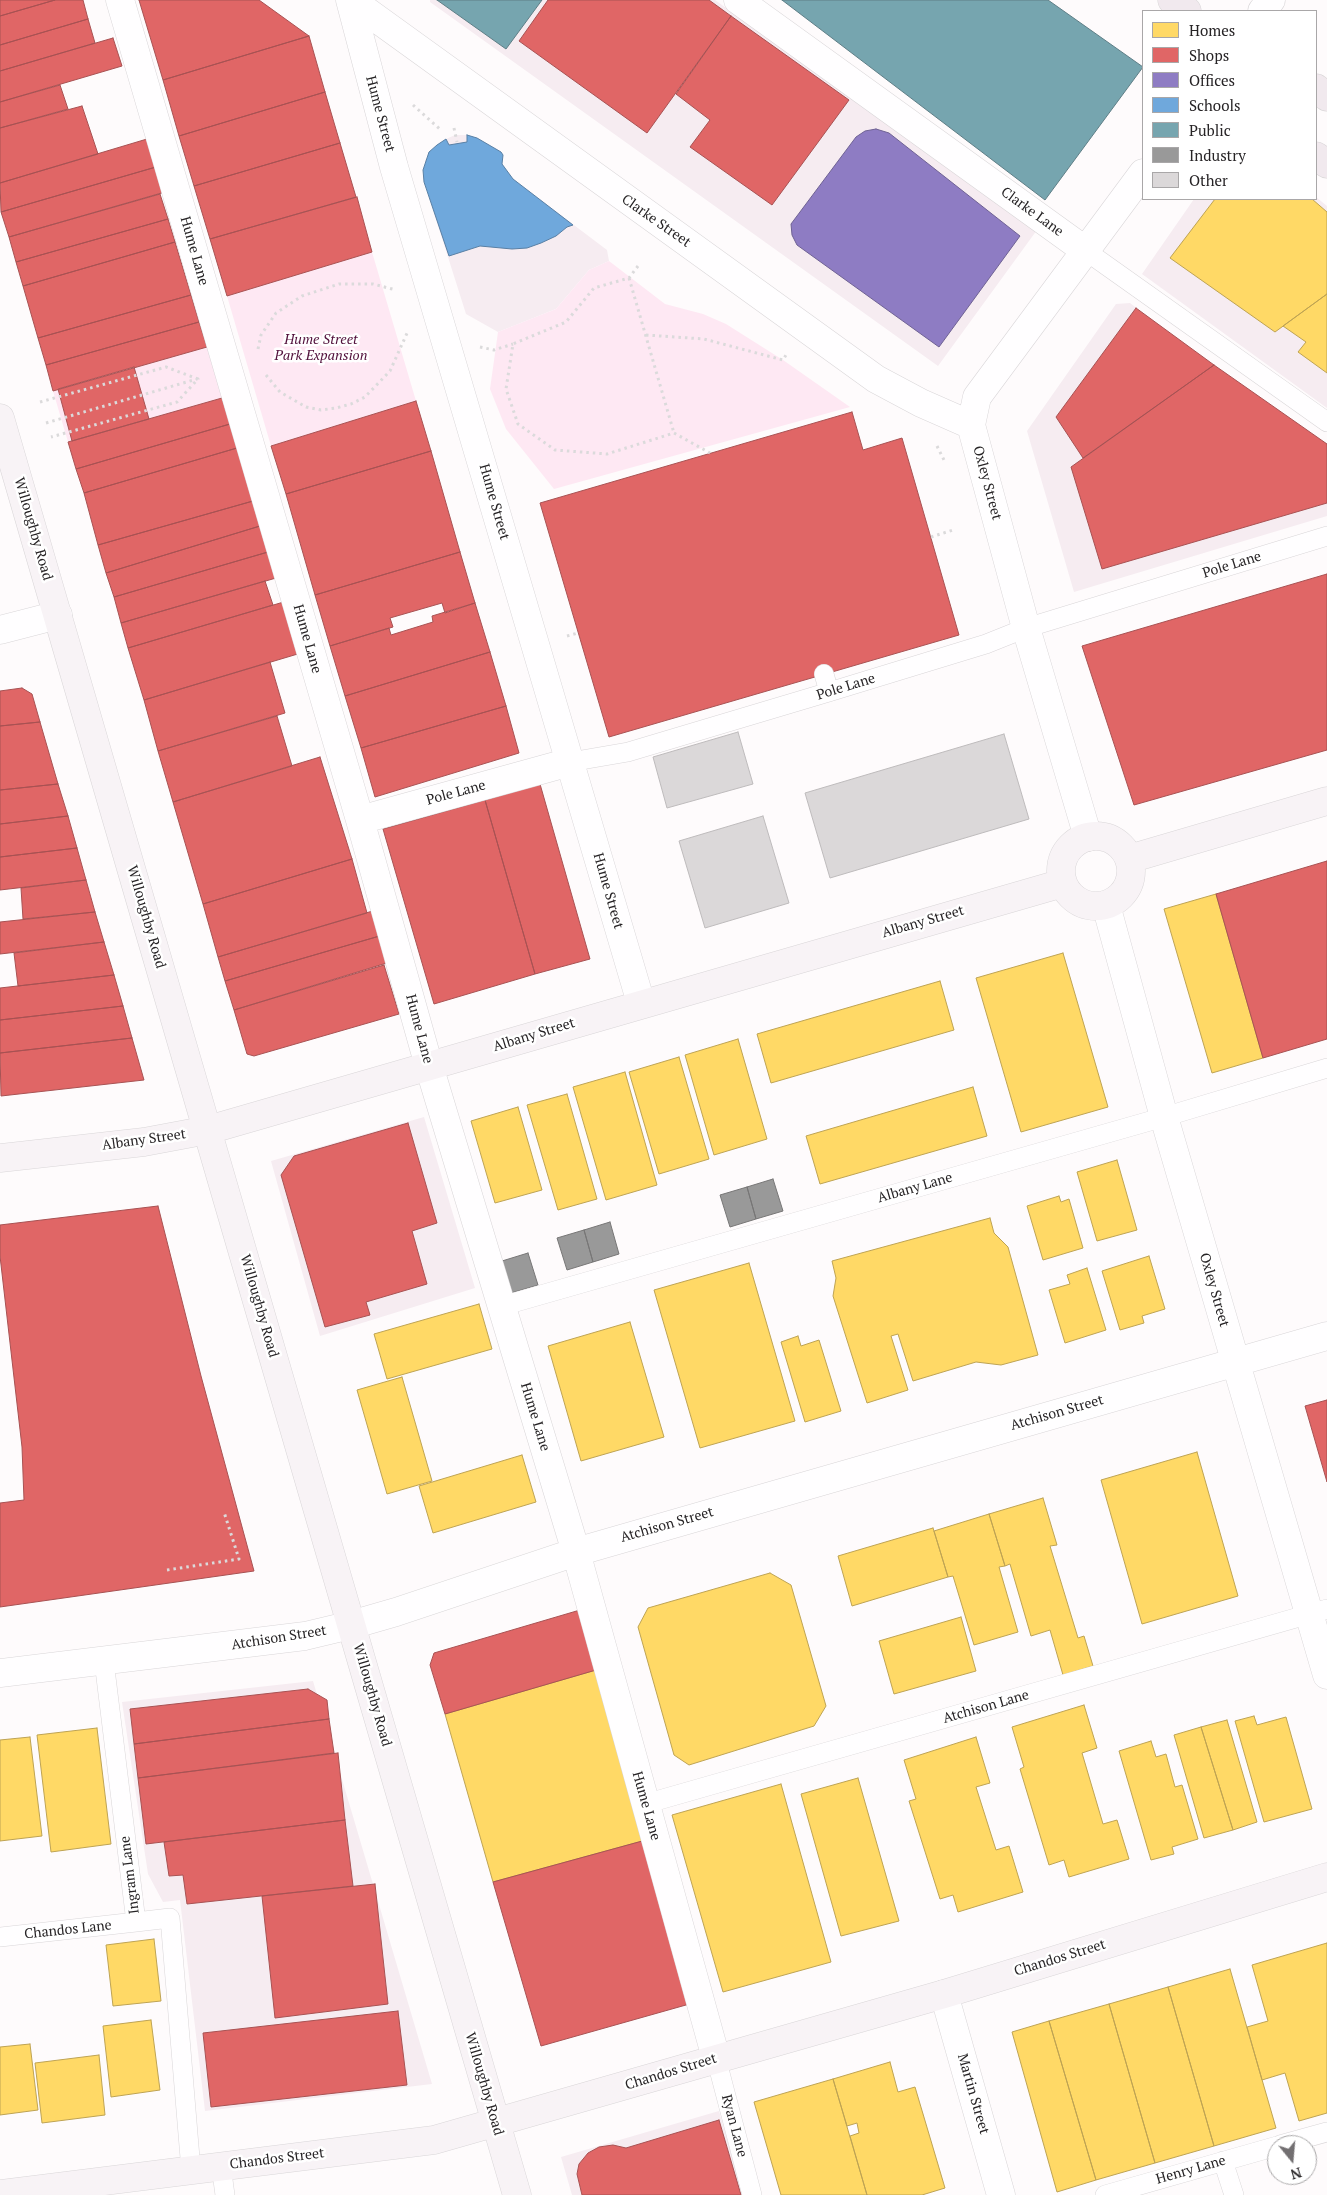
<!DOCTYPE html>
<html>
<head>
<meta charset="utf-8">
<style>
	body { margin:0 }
	#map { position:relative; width:1327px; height:2195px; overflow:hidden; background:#fefbfc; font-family:"PT Serif",serif }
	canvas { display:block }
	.legend { position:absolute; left:1142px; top:10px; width:175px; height:190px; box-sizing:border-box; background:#fff; border:1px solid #a9a7a8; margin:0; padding:6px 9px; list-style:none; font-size:15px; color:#272426 }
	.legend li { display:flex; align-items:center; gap:10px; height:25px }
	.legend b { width:25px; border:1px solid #a9a7a8 }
	.north { position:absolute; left:1267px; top:2135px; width:50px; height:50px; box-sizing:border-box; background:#fff; border:1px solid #a9a7a8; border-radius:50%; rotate:163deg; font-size:14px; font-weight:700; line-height:20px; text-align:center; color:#272426 }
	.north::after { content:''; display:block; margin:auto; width:18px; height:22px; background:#726f71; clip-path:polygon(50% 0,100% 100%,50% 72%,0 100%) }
</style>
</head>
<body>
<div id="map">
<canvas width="1327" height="2195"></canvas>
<ul class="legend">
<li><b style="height:14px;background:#ffd966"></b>Homes</li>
<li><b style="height:14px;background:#e06666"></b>Shops</li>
<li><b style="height:14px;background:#8e7cc3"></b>Offices</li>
<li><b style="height:14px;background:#6fa8dc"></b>Schools</li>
<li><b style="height:14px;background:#76a5af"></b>Public</li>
<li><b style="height:14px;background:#999"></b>Industry</li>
<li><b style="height:14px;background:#dbd8d9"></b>Other</li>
</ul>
<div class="north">N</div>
</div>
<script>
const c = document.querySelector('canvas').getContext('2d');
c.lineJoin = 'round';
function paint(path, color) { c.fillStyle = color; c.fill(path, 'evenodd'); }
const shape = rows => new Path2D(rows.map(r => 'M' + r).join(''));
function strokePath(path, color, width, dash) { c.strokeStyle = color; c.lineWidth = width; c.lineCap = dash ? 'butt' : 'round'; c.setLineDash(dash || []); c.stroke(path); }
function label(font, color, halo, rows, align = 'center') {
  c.font = font + ' "PT Serif",serif'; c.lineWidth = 5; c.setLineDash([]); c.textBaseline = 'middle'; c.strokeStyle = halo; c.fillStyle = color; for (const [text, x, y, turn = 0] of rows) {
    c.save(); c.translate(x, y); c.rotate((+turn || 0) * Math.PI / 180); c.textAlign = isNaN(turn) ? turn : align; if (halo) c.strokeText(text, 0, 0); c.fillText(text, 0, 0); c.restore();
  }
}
paint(shape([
	[430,0,715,0,1037,230,938,366,430,2],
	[455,135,467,135,477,138,497,149,501,152,502,164,513,179,607,250,609,261,589,270,556,309,498,332,466,314,429,197,425,160,446,139],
	[1316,197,1327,206,1327,408,1142,274,1194,199,1316,199],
	[1130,303,1327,454,1327,516,1074,592,1027,431,1116,304],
	[424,1117,475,1288,320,1336,271,1161],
	[313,1681,432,2084,205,2111,180,1900,163,1902,148,1874,122,1702],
	[719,2111,743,2195,572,2195,561,2157]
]), '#f6ecf1');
paint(shape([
	[372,252,416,401,271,446,227,296],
	[609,261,665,304,703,314,726,324,783,360,850,407,554,489,506,429,490,389,498,332,556,309,589,270],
	[207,347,222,398,68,442,53,391]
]), '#fee8f3');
const homes = shape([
	[1215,199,1312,199,1327,212,1327,294,1275,332,1170,258,1215,199],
	[1327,294,1327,373,1298,352,1306,342,1283,326,1327,294],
	[1216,894,1263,1058,1212,1073,1164,909,1216,894],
	[1063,953,1108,1107,1021,1132,976,978,1063,953],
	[940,981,954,1030,771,1083,757,1034,940,981],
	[738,1039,767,1139,714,1155,685,1055,738,1039],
	[679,1057,709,1159,659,1174,629,1072,679,1057],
	[625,1072,657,1185,606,1200,573,1087,625,1072],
	[973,1087,987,1136,820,1184,806,1136,973,1087],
	[567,1094,597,1199,558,1210,527,1105,567,1094],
	[518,1107,542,1190,495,1203,471,1121,518,1107],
	[1117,1160,1137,1230,1097,1241,1077,1172,1117,1160],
	[1059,1196,1061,1202,1069,1199,1083,1248,1043,1260,1027,1206,1059,1196],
	[990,1218,994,1233,1008,1247,1038,1355,1001,1365,976,1362,913,1381,898,1334,891,1336,908,1390,867,1403,833,1296,836,1278,832,1261,990,1218],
	[1149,1256,1165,1309,1142,1316,1144,1323,1120,1330,1102,1271,1149,1256],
	[749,1263,795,1421,700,1448,654,1290,749,1263],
	[1087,1268,1106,1330,1065,1343,1049,1290,1070,1284,1067,1275,1087,1268],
	[479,1304,492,1349,387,1379,374,1334,479,1304],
	[630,1322,664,1437,581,1461,548,1346,630,1322],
	[798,1336,801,1346,819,1340,841,1411,805,1422,781,1342,798,1336],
	[402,1377,432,1481,387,1494,357,1390,402,1377],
	[1197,1452,1238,1596,1142,1624,1101,1480,1197,1452],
	[522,1455,536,1502,433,1533,419,1486,522,1455],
	[1043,1498,1057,1545,1050,1546,1078,1638,1084,1636,1093,1666,1063,1675,1050,1630,1031,1636,1010,1564,1005,1566,989,1514,1043,1498],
	[989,1514,1005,1566,999,1567,1018,1632,974,1645,953,1576,948,1577,934,1531,989,1514],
	[933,1528,948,1577,852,1606,838,1556,933,1528],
	[770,1573,791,1585,826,1706,814,1726,689,1765,674,1755,638,1627,648,1608,770,1573],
	[961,1617,976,1671,894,1694,879,1641,961,1617],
	[596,1670,646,1840,493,1882,445,1714,596,1670],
	[1084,1705,1097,1748,1082,1753,1103,1824,1117,1820,1129,1859,1069,1877,1064,1860,1049,1865,1020,1769,1024,1767,1012,1727,1084,1705],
	[1254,1716,1257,1725,1286,1717,1312,1809,1264,1822,1235,1721,1254,1716],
	[1227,1720,1257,1822,1233,1830,1201,1727,1227,1720],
	[1201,1727,1233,1830,1204,1838,1174,1735,1201,1727],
	[97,1728,111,1844,51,1852,37,1735,97,1728],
	[30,1737,42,1836,0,1841,0,1740,30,1737],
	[976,1737,990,1783,976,1787,996,1850,1009,1846,1023,1892,958,1912,953,1895,940,1899,909,1801,916,1799,904,1760,976,1737],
	[1151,1741,1156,1757,1166,1754,1175,1787,1182,1785,1198,1839,1172,1847,1174,1854,1151,1860,1119,1751,1151,1741],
	[858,1778,899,1921,841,1936,801,1794,858,1778],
	[781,1784,831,1962,723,1992,672,1815,781,1784],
	[154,1939,161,2001,113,2006,106,1945,154,1939],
	[1327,1943,1327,2113,1299,2121,1285,2073,1262,2080,1247,2027,1268,2021,1252,1965,1327,1943],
	[1230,1969,1276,2128,1214,2146,1168,1987,1230,1969],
	[1168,1987,1214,2146,1155,2163,1109,2004,1168,1987],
	[1109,2004,1155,2163,1096,2180,1049,2021,1109,2004],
	[151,2020,160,2090,111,2097,103,2026,151,2020],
	[1049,2021,1096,2180,1057,2192,1012,2032,1049,2021],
	[30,2044,38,2110,0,2115,0,2047,30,2044],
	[99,2055,105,2115,42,2123,35,2063,99,2055],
	[890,2062,898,2092,915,2087,945,2188,922,2195,867,2195,850,2136,859,2133,857,2123,847,2126,833,2079,890,2062],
	[833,2079,867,2195,781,2195,754,2102,833,2079]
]);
paint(homes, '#ffd966');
strokePath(homes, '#bea353', 1);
const shops = shape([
	[0,0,55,0,0,16,0,0],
	[55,0,83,0,88,19,0,45,0,16,55,0],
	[139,0,259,0,309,36,163,80,139,0],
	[548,0,709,0,731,16,647,133,519,41,548,0],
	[731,16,849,100,772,205,690,147,710,120,676,94,731,16],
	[88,19,95,43,0,71,0,45,88,19],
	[309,36,325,92,179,136,163,80,309,36],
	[113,38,122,66,0,102,0,71,113,38],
	[60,85,68,109,0,128,0,102,60,85],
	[325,92,340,143,194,186,179,136,325,92],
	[82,106,98,154,0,183,0,128,82,106],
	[147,139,156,167,1,212,0,183,147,139],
	[340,143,356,197,210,239,194,186,340,143],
	[156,167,165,192,9,237,1,212,156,167],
	[160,194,168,219,16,262,9,237,160,194],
	[357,197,372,252,227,296,210,239,357,197],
	[168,219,175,242,23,286,16,262,168,219],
	[175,242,191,295,38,338,23,286,175,242],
	[191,295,199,322,46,365,38,338,191,295],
	[1136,308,1214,365,1083,458,1056,417,1136,308],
	[199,322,207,347,53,391,46,365,199,322],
	[1214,365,1327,444,1327,503,1102,569,1071,467,1214,365],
	[134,367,149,419,72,441,58,389,134,367],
	[222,398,230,424,76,469,68,442,222,398],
	[416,401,431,451,286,494,271,446,416,401],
	[852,412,863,450,902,438,959,635,609,737,540,503,852,412],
	[230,424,237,448,84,493,76,469,230,424],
	[237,448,253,501,98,545,84,493,237,448],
	[431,451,460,552,315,595,286,494,431,451],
	[253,501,260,526,106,573,98,545,253,501],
	[260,526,268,552,114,597,106,573,260,526],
	[268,552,276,578,121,623,114,597,268,552],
	[460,552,475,603,445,613,442,603,390,618,393,627,330,646,315,595,460,552],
	[1327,574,1327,750,1134,805,1082,646,1327,574],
	[265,581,273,605,128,648,121,623,265,581],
	[287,601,301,653,144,700,128,648,287,601],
	[475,603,490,652,345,696,330,646,389,628,391,635,433,622,432,616,475,603],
	[490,652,506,706,361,748,345,696,490,652],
	[270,662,285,713,158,751,144,700,270,662],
	[22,688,32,694,40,722,0,726,0,691,22,688],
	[506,706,519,753,375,797,361,748,506,706],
	[277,716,292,766,173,802,158,751,277,716],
	[40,722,58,784,0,790,0,726,40,722],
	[320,757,352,859,203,904,173,802,320,757],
	[58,784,68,816,0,824,0,790,58,784],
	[540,784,590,959,535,974,485,800,540,784],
	[485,800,535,974,434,1004,383,829,485,800],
	[68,816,77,848,0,857,0,824,68,816],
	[77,848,86,880,0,890,0,857,77,848],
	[352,859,367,913,218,957,203,904,352,859],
	[1327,861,1327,1039,1263,1058,1216,894,1327,861],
	[86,880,95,912,23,919,21,888,86,880],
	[376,910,383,935,225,981,218,957,376,910],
	[95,912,104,942,0,954,0,922,95,912],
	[383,935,390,962,234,1010,225,981,383,935],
	[104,942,114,975,18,986,14,953,104,942],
	[384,965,399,1014,254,1056,247,1054,234,1010,384,965],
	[114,975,123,1006,0,1020,0,988,114,975],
	[123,1006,132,1038,0,1053,0,1020,123,1006],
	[132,1038,144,1080,1,1096,0,1053,132,1038],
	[408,1123,437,1223,412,1231,427,1284,366,1302,370,1315,325,1327,281,1175,294,1156,408,1123],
	[158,1206,201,1376,254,1571,0,1607,0,1503,24,1500,22,1447,0,1256,0,1225,158,1206],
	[1327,1400,1327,1482,1305,1406,1327,1400],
	[580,1610,596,1670,445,1714,430,1665,434,1653,580,1610],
	[308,1689,327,1700,329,1719,134,1744,130,1709,308,1689],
	[329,1719,334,1753,138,1778,134,1744,329,1719],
	[338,1753,345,1820,146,1844,138,1778,338,1753],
	[345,1820,353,1886,187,1904,183,1875,169,1876,164,1842,345,1820],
	[646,1840,693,2003,541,2046,493,1882,646,1840],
	[375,1884,388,2004,275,2018,262,1896,375,1884],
	[398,2011,407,2085,211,2107,203,2033,398,2011],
	[719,2120,741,2195,582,2195,577,2174,579,2164,588,2153,599,2147,613,2145,626,2148,719,2120]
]);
paint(shops, '#e06666');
strokePath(shops, '#a85253', 1);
const offices = shape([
	[876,129,889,133,1020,236,939,347,797,245,792,235,791,224,856,137,865,131,876,129]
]);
paint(offices, '#8e7cc3');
strokePath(offices, '#6f6294', 1);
const schools = shape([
	[467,135,477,138,501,152,503,155,502,164,513,179,573,225,567,227,556,236,541,243,527,248,512,249,480,246,449,256,424,182,423,170,429,152,437,145,446,139,449,145,467,142,467,135]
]);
paint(schools, '#6fa8dc');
strokePath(schools, '#5980a5', 1);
const public = shape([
	[437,0,542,0,506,49,437,0],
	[782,0,1048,0,1143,67,1045,200,782,0]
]);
paint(public, '#76a5af');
strokePath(public, '#5e7e86', 1);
const industry = shape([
	[773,1179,783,1211,756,1219,747,1187,773,1179],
	[747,1187,756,1219,730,1227,720,1195,747,1187],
	[610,1222,619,1254,593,1262,584,1230,610,1222],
	[584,1230,593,1262,567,1270,557,1238,584,1230],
	[528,1253,538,1285,511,1293,502,1261,528,1253]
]);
paint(industry, '#999');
strokePath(industry, '#777676', 1);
const building = shape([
	[738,732,753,784,667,808,653,757,738,732],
	[1004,734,1029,819,830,878,805,793,1004,734],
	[763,816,789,903,705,928,679,841,763,816]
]);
paint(building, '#dbd8d9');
strokePath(building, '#bebbbc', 1);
const lane = shape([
	[1086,251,1327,422],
	[824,674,829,692],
	[570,762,628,752,829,692,986,644,1026,628,1327,536],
	[502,1306,1164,1117,1327,1068],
	[104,1661,136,1922,170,1918,191,2170],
	[645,1804,1327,1609],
	[0,1937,136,1922],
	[716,2058,752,2195],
	[1280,2145,1327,2132],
	[1223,2161,1234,2195],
	[221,2165,225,2195],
	[1105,2195,1277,2146]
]);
const street = shape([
	[120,0,360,820,429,1066,576,1552,716,2058],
	[350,0,394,167,641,1003],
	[351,0,876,379,921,403,971,425],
	[738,0,1086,251],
	[1262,11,1271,0],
	[0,630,58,615],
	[360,820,570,762],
	[1088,837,1026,628,971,425,977,397,1143,173],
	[1106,905,1164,1117,1327,1675],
	[0,1673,305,1636,351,1625,396,1612,576,1552,1327,1336],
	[944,1994,1001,2195]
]);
const secondary = shape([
	[0,418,517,2195],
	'1061 871a35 35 0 1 1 70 0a35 35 0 1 1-70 0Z',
	[1129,859,1327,801],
	[0,1158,144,1142,208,1130,1063,883],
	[0,2194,434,2140,944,1994,1327,1877]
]);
const primary = shape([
	[1172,0,1187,11],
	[1316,88,1327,97],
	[1316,156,1327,164]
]);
strokePath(lane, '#d9d6d8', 20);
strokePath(street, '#d9d6d8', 29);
strokePath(secondary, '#d9d6d8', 29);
strokePath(primary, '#d8d6d7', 29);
strokePath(shape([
	[413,105,442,131],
	[454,128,457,142],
	[638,266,629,278,594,288,566,322,513,344,506,389,518,424,555,450,607,454,674,433,710,453],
	[629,278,674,433],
	[646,335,704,339,783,360,786,355],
	[480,347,494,350,513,344],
	[258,349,261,335,276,313,302,296,339,284,373,284,396,290],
	[266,375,280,392,306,407,321,410,336,408,351,404,365,397,390,371,408,331],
	[40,402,166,367,198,379,177,402,51,437],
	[46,423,197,379],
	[937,446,944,460],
	[931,537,953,530],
	[567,636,578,633],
	[167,1570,239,1559,224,1512]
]), '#dbdadb', 3, [2.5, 4]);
strokePath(lane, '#fffeff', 19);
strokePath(street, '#fffeff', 28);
strokePath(secondary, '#f8f3f6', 28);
strokePath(primary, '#f1e9ee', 28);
label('14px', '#272426', '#fff', [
	["Hume Street",380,114,75],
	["Clarke Lane",1032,212,36],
	["Clarke Street",656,221,35],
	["Hume Lane",194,251,74],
	["Oxley Street",987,483,75],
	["Hume Street",494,502,74],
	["Willoughby Road",33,529,74],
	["Pole Lane",1232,565,-17],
	["Hume Lane",307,639,74],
	["Pole Lane",846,687,-17],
	["Pole Lane",456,793,-15],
	["Hume Street",608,891,74],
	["Willoughby Road",146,917,74],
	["Albany Street",923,922,-16],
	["Hume Lane",419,1029,75],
	["Albany Street",534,1035,-17],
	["Albany Street",144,1140,-8],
	["Albany Lane",915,1188,-16],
	["Oxley Street",1214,1290,74],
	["Willoughby Road",259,1306,74],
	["Atchison Street",1057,1413,-16],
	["Hume Lane",535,1417,73],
	["Atchison Street",667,1525,-16],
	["Atchison Street",279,1638,-9],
	["Willoughby Road",372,1695,74],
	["Atchison Lane",986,1707,-16],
	["Hume Lane",646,1806,74],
	["Ingram Lane",130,1875,-97],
	["Chandos Lane",68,1930,-6],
	["Chandos Street",1060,1958,-17],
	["Chandos Street",671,2072,-17],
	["Willoughby Road",484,2084,74],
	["Martin Street",973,2094,74],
	["Ryan Lane",734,2126,75],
	["Chandos Street",277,2159,-7],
	["Henry Lane",1191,2170,-16]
]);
label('italic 14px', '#51103b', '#fff', [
	["Hume Street",321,340],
	["Park Expansion",321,356]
]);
</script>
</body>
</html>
